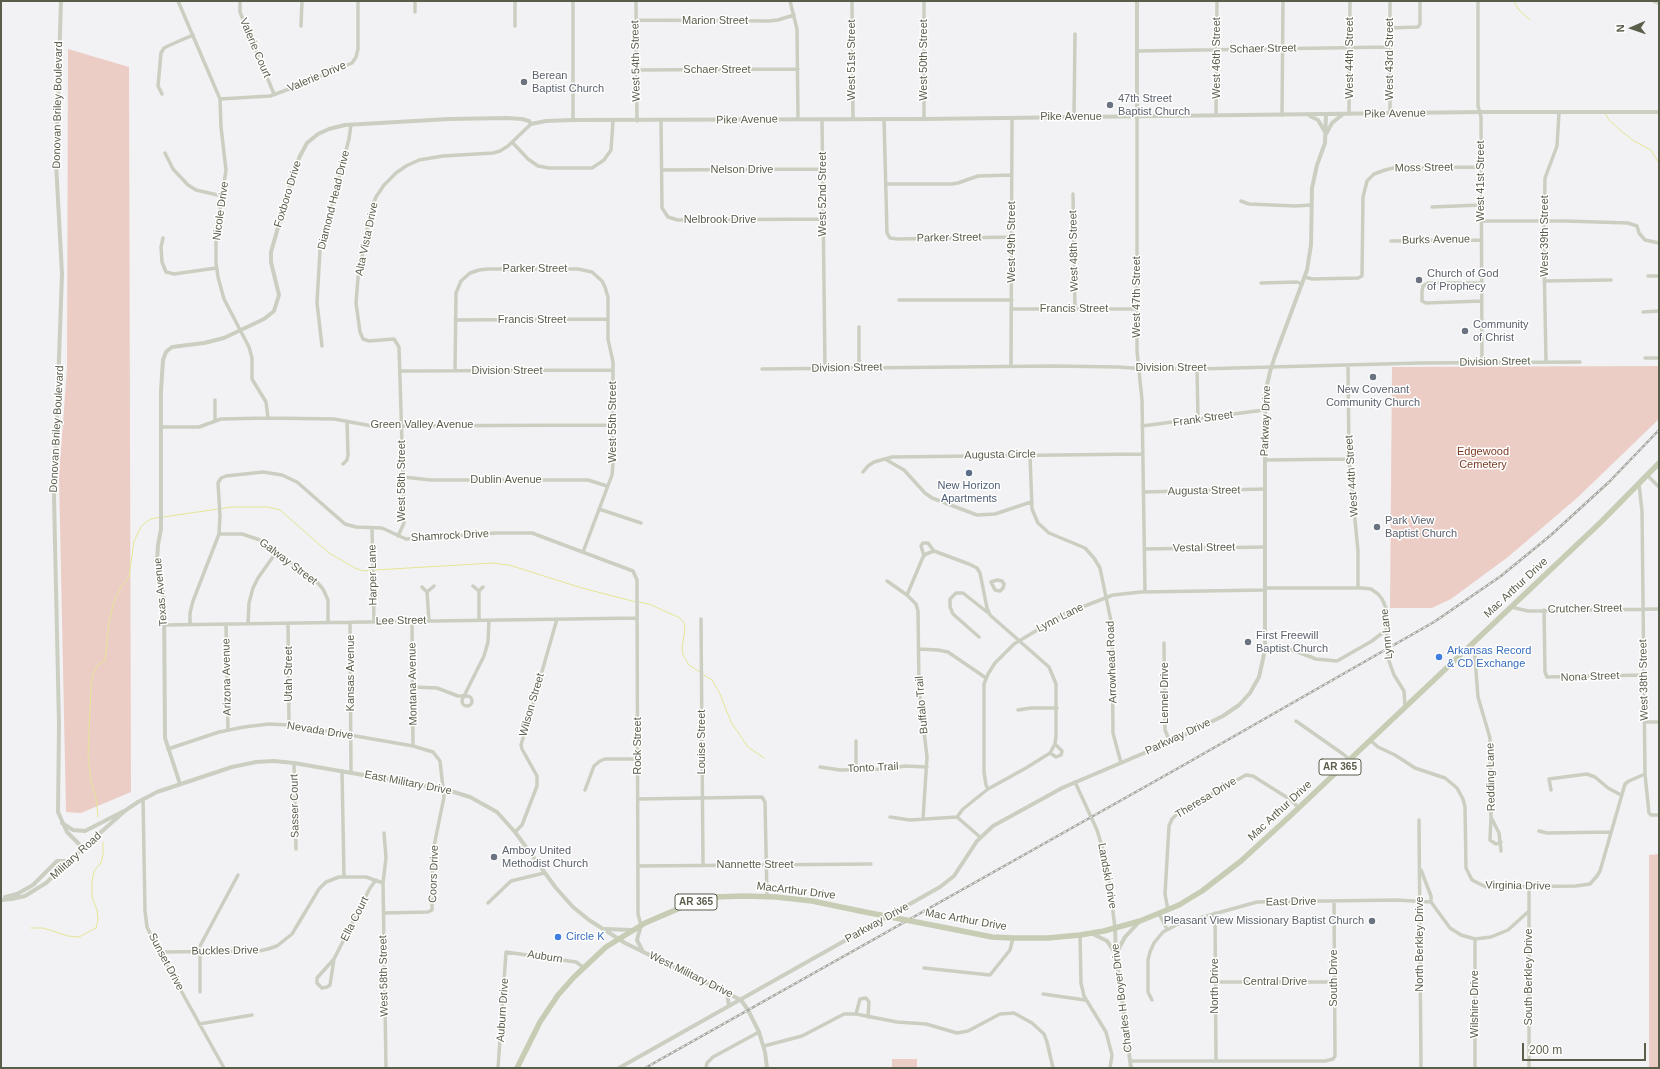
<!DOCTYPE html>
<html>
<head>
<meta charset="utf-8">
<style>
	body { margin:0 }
	#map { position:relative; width:1660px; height:1069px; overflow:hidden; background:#f2f2f4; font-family:Helvetica,sans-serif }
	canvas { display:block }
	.frame { position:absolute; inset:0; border:2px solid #595e4b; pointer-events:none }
	.north { position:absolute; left:1612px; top:8px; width:40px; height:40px; -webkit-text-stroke:3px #fff; paint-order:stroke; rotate:268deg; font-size:11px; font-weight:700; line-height:16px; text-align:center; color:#595e4b }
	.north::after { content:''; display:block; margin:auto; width:14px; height:18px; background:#595e4b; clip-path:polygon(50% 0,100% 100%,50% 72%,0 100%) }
	.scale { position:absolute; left:1522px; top:1043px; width:124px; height:18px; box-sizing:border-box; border:2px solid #595e4b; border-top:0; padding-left:5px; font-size:12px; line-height:14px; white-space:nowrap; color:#595e4b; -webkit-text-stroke:3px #fff; paint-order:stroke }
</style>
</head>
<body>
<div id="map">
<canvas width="1660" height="1069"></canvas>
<div class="frame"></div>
<div class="north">N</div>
<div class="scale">200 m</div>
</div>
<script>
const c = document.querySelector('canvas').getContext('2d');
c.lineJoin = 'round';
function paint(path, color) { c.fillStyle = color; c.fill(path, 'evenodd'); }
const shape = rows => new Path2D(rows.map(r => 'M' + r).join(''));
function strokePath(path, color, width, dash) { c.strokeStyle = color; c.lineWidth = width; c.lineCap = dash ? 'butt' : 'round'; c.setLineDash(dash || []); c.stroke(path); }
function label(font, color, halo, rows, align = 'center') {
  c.font = font + ' Helvetica,sans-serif'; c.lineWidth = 3; c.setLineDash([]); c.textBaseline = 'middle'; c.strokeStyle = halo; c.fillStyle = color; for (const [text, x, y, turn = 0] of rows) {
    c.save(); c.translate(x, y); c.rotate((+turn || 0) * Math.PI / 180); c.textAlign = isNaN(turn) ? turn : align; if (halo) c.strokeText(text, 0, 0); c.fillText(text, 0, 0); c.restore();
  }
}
paint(shape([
	[68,49,129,67,131,792,81,813,66,812,59,475,67,369],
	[1659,366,1659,419,1577,498,1508,557,1451,599,1432,608,1390,608,1392,367],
	[1659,854,1659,1068,1649,1068,1649,855],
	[892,1059,917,1059,917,1068,892,1068]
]), '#eccdc5');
strokePath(shape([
	[1514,1,1518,9,1530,20],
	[1605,113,1609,120,1620,130,1634,141,1651,150,1659,163],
	[163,517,232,507,268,507,280,510,329,553,355,568,363,571,372,570],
	[375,570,492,563,509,565,582,588,636,602],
	[639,602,649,604,680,618,684,623,685,628,682,648,683,655,689,665,700,672],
	[702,674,712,680,720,694,731,722,748,747,764,758],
	[98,817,96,798,91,782,88,755,91,686,93,674,97,666,105,660,109,622,114,602,121,587,129,577,134,541,141,527,146,522,151,519,160,517],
	[31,928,43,928,68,936,79,937,96,928,98,919,97,910,92,897,92,883,94,871,101,863,103,854,103,842]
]), '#e5e597', 1);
strokePath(shape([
	[178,1,220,99,221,127,226,170,216,237,216,263,218,277,224,299,249,347,252,358,252,379,266,402,268,418],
	[240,1,240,12,274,94],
	[515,1,515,26],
	[573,1,573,120],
	[636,1,637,121],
	[790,1,797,29,798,119],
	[852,1,853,119],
	[924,1,924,119],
	[1478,1,1478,106,1481,117,1482,362],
	[1390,3,1390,114],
	[415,12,415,1],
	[636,20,769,21,778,20,794,15],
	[301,26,302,1],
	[1390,28,1418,27,1420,24,1420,1],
	[1137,51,1389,47],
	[637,70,798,69],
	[162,94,158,86,161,53,164,48,170,45,193,35],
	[220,99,270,96,292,88,352,63,356,57,358,49,358,1],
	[1349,114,1350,1],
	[1216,115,1217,1],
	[1282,115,1283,1],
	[1074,117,1075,34],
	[1137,117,1137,351,1142,400,1145,592],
	[822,119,825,368],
	[884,119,887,233,890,238,898,239,1012,237],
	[661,120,662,208,668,217,678,220,823,219],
	[512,142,528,159,538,166,549,168,592,168,604,160,611,150,613,121],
	[165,153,173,169,188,185,196,190,222,196],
	[662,170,823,169],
	[886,184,952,184,958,183,978,176,1012,175],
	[1073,194,1075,309],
	[1241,201,1249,204,1295,206,1311,205],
	[1432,207,1481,205],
	[1481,221,1566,221,1628,223,1637,226,1639,233,1645,240,1659,243],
	[163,238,161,247,162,262,166,272,174,274,216,268],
	[1391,241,1481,240],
	[1648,276,1659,276],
	[1305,277,1312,279,1358,278,1362,276,1363,197,1367,181,1374,174,1385,170,1393,168,1481,167],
	[1544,281,1611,280],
	[1261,283,1297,282,1302,284],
	[1481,283,1428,283,1423,286,1422,291,1422,301,1426,303,1481,301],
	[899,300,1012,300],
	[1011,309,1137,309],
	[1643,312,1659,311],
	[455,320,608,319],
	[859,327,859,367],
	[322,346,317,303,320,250,349,139,351,125],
	[1645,358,1659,358],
	[1546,361,1544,258,1545,178,1557,146,1559,113],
	[1348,365,1349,459,1358,551,1358,588],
	[1011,366,1012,118],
	[762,369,1054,366,1118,367,1147,369,1197,369,1420,363,1580,362],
	[1197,369,1198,419],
	[401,371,613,370],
	[455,371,456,293,461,281,470,273,479,270,488,269,578,269,592,272,602,281,605,287,608,297,608,339,613,362,613,463,612,475,583,552],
	[215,400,215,421],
	[1142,426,1264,410],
	[161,427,199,427,221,419,268,418,334,419,372,426,613,425],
	[1030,455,1032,509,1038,523,1049,533,1085,548,1094,558,1100,568,1112,626,1113,733,1121,763],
	[885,459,904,470,925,493,932,498,977,515,995,514,1031,502],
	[1265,460,1349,459],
	[343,464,347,460,348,455,347,421],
	[863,472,868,466,874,462,892,457,1142,454],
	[1647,475,1659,487],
	[403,477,431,480,588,480,607,486],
	[1639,484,1642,511,1645,774,1649,813,1651,815,1659,815],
	[1143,492,1265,489],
	[599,509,641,523],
	[372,528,374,622],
	[219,534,242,534,260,540,272,548,316,581,323,589,328,600,328,622],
	[398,536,404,523,404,508,399,347,394,339,369,341,363,339,360,332,356,303,358,278,371,209,376,197,384,185,396,173,406,166,419,160,443,156,493,153,500,151,508,146,531,124],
	[1144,549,1265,547],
	[924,556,921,546,923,543,928,543,934,551,969,564,977,568,980,573,987,608,990,615,1049,667,1056,684,1056,736,1055,744,1050,753,1026,768,988,789,963,809,957,817],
	[997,580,1002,581,1004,584,1003,588,1000,591,995,590,991,582,997,580],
	[887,581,907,595,916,604,918,611,919,689,927,757,923,819],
	[473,586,479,591,479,620],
	[422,587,427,592,429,621],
	[1265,588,1362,588,1371,589,1378,594,1382,599,1386,608,1387,644,1389,661,1394,675,1404,691,1405,706],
	[479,591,483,587],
	[427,592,434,586],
	[907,595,923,557,926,554,934,551],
	[1511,607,1528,611,1659,609],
	[1544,610,1545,672,1547,677,1643,675],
	[701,619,703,865],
	[412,621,413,746],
	[350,622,351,773],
	[248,623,249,603,253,588,258,578,277,551],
	[288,623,289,725],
	[190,624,190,613,193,601,219,534,220,515,218,483,221,478,226,476,263,472,282,475,297,482,345,524,356,527,382,528,406,539,496,533,532,533,633,571,637,580,638,914,641,925],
	[226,624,228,730],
	[164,625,637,618],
	[979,637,953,614,950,607,950,599,956,593,963,593,987,612],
	[1164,643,1165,730,1170,742],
	[1472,643,1475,658,1478,697,1490,738,1491,817,1499,833,1501,851],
	[1265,648,1287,648,1316,659,1337,661,1372,641,1386,630],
	[919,649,938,650,948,652,986,678],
	[413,687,437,688,458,696,464,696,484,656,488,642,489,620],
	'462 701a5 5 0 1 1 10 0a5 5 0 1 1-10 0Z',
	[1018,710,1031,708,1057,708],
	[1296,721,1343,754,1349,759],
	[1644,722,1659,722],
	[1370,740,1378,747,1395,755,1415,768,1445,778,1457,788,1463,799,1465,807,1466,868,1472,880,1486,887,1576,886,1590,884,1597,876,1600,871,1625,784,1629,781,1645,774],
	[168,749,219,732,244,727,269,724,289,725,321,730,413,746,433,752,440,761,444,797,433,851,432,910,428,912,384,913],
	[1050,753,1056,757,1061,755,1062,751,1055,744],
	[294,763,296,849],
	[820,767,840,770,887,769,905,766,927,767],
	[856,770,856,741],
	[342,771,344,877],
	[1075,782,1097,830,1104,853,1109,880,1115,928],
	[988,789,986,785,984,772,984,684,988,674,995,663,1014,644,1064,614,1113,595,1141,592,1265,590],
	[585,790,594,766,600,761,605,759,638,759],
	[1551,790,1549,779,1587,774,1595,777,1608,788,1621,795],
	[143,799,145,911,147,927,154,942,224,1068],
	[638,799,762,797,765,802,767,896],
	[890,817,910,820,957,817,980,837],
	[1491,817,1490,840,1496,844,1501,842],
	[1419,820,1421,1068],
	[1539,831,1547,833,1611,832],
	[515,832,522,825,537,786,537,776,522,749,521,745,557,619],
	[384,833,386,858,383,883,386,1068],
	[639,866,871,864],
	[1421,870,1431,896,1431,902,1450,928,1461,935,1475,939,1491,937,1508,930,1529,911],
	[1529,887,1529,1068],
	[488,903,511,881,544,873],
	[1168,910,1165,894,1169,826,1172,819,1179,812,1246,775,1253,776,1291,800,1298,807],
	[1215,913,1216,1060],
	[1159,914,1167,929],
	[1080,935,1081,983,1084,996,1106,1032,1112,1055,1110,1068],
	[1475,939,1475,1068],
	[160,952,259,951,268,949,277,946,292,934,319,889,326,882,339,877,366,877,383,883],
	[334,959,370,888,376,880],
	[334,959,330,985,327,987,322,988,317,983,317,978,334,959],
	[924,968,990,975,1010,950,1013,938],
	[1215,982,1334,982],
	[200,992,200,946,238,875],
	[1043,994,1085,1000],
	[1152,1000,1148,992,1148,960,1150,952,1154,943,1163,932,1178,924,1257,902,1396,900,1431,902],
	[856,1014,860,999,866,998,869,1002,868,1017],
	[199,1024,252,1015],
	[764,1046,802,1036,844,1014,856,1014,897,1022,926,1024,957,1033,968,1031,1000,1014,1014,1013,1032,1023,1044,1034,1047,1042,1053,1068],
	[1130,1061,1325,1061,1333,1059,1335,1056,1334,901],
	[498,1068,506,952,576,962,583,967],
	[706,1068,707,1063,713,1057,759,1032]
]), '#cbcfc1', 3.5);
strokePath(shape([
	[61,1,56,163,62,274,54,497,59,725,58,812,67,832,83,848],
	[1310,116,1318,120,1325,132],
	[1137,117,1137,1],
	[1326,134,1332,123,1342,115],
	[180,784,165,738,164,599,157,561,158,545,161,529,161,391,163,360,166,352,172,347,204,343,224,338,264,319,274,311,279,295,271,262,271,252,295,168,300,156,307,143,318,134,329,129,345,125,449,119,507,118,522,119,529,121,531,124,546,121,573,120,924,119,1480,112,1659,112],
	[62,823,73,830,85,831,124,811],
	[5,897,17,894,33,885,57,861,69,861],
	[1,900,12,899,25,896,46,883,83,848,126,810,138,802,157,792,232,767,256,762,274,761,294,763,444,789,470,797,497,812,515,832,556,888,573,907,589,920,625,943,741,1000,748,1010,759,1032,765,1052,767,1068],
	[641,925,637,940,642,950],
	[1115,928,1116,954,1131,1068],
	[605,929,632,930],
	[1091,933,1107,941,1116,954],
	[1116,954,1125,937,1139,922],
	[727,992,729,1006],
	[619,1068,940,887,954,876,977,841,993,826,1062,788,1170,742,1223,716,1239,705,1250,693,1259,677,1265,650,1265,394,1270,372,1275,356,1307,270,1311,245,1312,188,1317,165,1325,143,1326,115]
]), '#cbcfc1', 4);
strokePath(shape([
	[1654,1,1659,3]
]), '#ced3c2', 4.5);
strokePath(shape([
	[957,930,992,937,1013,938,1048,938,1080,935,1104,931,1140,921,1179,905,1202,891,1241,861,1289,817,1601,522,1659,463],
	[517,1068,540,1022,558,995,574,977,606,947,645,923,680,908,714,897,744,896,776,897,812,901,860,911]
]), '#c6cdb4', 5.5);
const rail = shape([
	[645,1068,1182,766,1434,622,1501,576,1551,535,1609,482,1659,430]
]);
strokePath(rail, '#a7aaa2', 2.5);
strokePath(rail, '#fff', 1, [3]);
strokePath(shape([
	[860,911,957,930]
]), '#c6cdb4', 5.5);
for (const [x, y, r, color] of [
	[524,82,4,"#6b7280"],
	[1110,105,4,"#6b7280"],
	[1419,280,4,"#6b7280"],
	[1465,331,4,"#6b7280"],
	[1373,377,4,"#6b7280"],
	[969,473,4,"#5c6f8a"],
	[1377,527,4,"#6b7280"],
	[1248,642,4,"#6b7280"],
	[1439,657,4,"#3f7fe0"],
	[494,857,4,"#6b7280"],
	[1372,921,4,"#6b7280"],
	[558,937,4,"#3f7fe0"]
]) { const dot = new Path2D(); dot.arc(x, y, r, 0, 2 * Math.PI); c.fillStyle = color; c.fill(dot); strokePath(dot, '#fff', 1.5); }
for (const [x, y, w] of [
	[1340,767,42],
	[696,902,42]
]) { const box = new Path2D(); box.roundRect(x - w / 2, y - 8, w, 16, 3); c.fillStyle = '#fff'; c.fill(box); strokePath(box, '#595e4b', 1); }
label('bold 10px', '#595e4b', null, [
	["AR 365",1340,767],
	["AR 365",696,902]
]);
label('11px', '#595e4b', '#fff', [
	["Marion Street",715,21],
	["Valerie Court",255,48,67],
	["Schaer Street",1263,49,-1],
	["West 46th Street",1217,58,-90],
	["West 44th Street",1350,58,-90],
	["West 43rd Street",1390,59,-90],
	["West 51st Street",852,60,-90],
	["West 50th Street",924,60,-90],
	["West 54th Street",636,61,-91],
	["Schaer Street",717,70],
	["Valerie Drive",317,77,-23],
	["Donovan Briley Boulevard",58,105,-89],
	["Pike Avenue",1395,114,-1],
	["Pike Avenue",1071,117],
	["Pike Avenue",747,120,-1],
	["Moss Street",1424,168,-1],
	["Nelson Drive",742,170],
	["West 41st Street",1481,181,-90],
	["Foxboro Drive",288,194,-73],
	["West 52nd Street",823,194,-90],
	["Diamond Head Drive",334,200,-76],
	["Nicole Drive",221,211,-82],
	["Nelbrook Drive",720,220],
	["West 39th Street",1545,236,-90],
	["Parker Street",949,238,-1],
	["Alta Vista Drive",367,239,-78],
	["Burks Avenue",1436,240,-1],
	["West 49th Street",1012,242,-90],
	["West 48th Street",1074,251,-91],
	["Parker Street",535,269],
	["West 47th Street",1137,297,-90],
	["Francis Street",1074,309],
	["Francis Street",532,320],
	["Division Street",1495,362,-1],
	["Division Street",847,368,-1],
	["Division Street",1171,368],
	["Division Street",507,371],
	["Frank Street",1203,419,-8],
	["Parkway Drive",1266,421,-88],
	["West 55th Street",613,422,-90],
	["Green Valley Avenue",422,425],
	["Donovan Briley Boulevard",57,429,-87],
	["Augusta Circle",1000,455,-1],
	["West 44th Street",1352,476,-94],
	["Dublin Avenue",506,480],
	["West 58th Street",402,481,-90],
	["Augusta Street",1204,491,-1],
	["Shamrock Drive",450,536,-3],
	["Vestal Street",1204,548,-1],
	["Galway Street",288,562,37],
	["Harper Lane",373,575,-91],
	["Mac Arthur Drive",1516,588,-43],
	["Texas Avenue",161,592,-95],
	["Crutcher Street",1585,609,-1],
	["Lynn Lane",1060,618,-27],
	["Lee Street",401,621,-1],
	["Lynn Lane",1387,634,-95],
	["Arrowhead Road",1112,662,-92],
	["Kansas Avenue",351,673,-90],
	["Utah Street",289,674,-90],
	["Arizona Avenue",227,677,-91],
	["Nona Street",1590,677,-2],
	["West 38th Street",1644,680,-91],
	["Montana Avenue",413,684,-91],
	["Lennel Drive",1165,693,-90],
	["Wilson Street",532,705,-74],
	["Buffalo Trail",922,705,-95],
	["Nevada Drive",320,731,9],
	["Parkway Drive",1178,737,-25],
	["Louise Street",702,742,-90],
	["Rock Street",638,746,-90],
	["Tonto Trail",873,768,-3],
	["Redding Lane",1491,777,-91],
	["East Military Drive",408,783,11],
	["Theresa Drive",1206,798,-31],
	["Sasser Court",295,806,-91],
	["Mac Arthur Drive",1280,811,-43],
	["Military Road",76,856,-42],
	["Nannette Street",755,865],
	["Coors Drive",434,874,-88],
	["Landski Drive",1107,876,80],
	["Virginia Drive",1518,886,1],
	["MacArthur Drive",796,891,7],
	["East Drive",1291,902,-1],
	["Ella Court",355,919,-63],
	["Mac Arthur Drive",966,920,10],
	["Parkway Drive",877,923,-29],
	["North Berkley Drive",1420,944,-90],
	["Buckles Drive",225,951,-1],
	["Auburn",545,957,9],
	["Sunset Drive",166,962,62],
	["West Military Drive",691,975,26],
	["West 58th Street",384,976,-91],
	["South Berkley Drive",1529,977,-90],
	["South Drive",1334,978,-90],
	["Central Drive",1275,982],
	["North Drive",1215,986,-90],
	["Charles H Boyer Drive",1122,998,-97],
	["Wilshire Drive",1475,1004,-90],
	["Auburn Drive",503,1010,-86]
]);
label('11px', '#5b616d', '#fff', [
	["Berean",532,76],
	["Baptist Church",532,89],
	["47th Street",1118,99],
	["Baptist Church",1118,112],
	["Church of God",1427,274],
	["of Prophecy",1427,287],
	["Community",1473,325],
	["of Christ",1473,338],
	["New Covenant",1373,390,"center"],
	["Community Church",1373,403,"center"],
	["Park View",1385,521],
	["Baptist Church",1385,534],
	["First Freewill",1256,636],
	["Baptist Church",1256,649],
	["Amboy United",502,851],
	["Methodist Church",502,864],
	["Pleasant View Missionary Baptist Church",1364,921,"right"]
], 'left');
label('11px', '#7a3b21', '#fff', [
	["Edgewood",1483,452],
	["Cemetery",1483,465]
]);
label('11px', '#4e5e75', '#fff', [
	["New Horizon",969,486],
	["Apartments",969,499]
]);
label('11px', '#366cbe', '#fff', [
	["Arkansas Record",1447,651],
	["& CD Exchange",1447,664],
	["Circle K",566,937]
], 'left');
</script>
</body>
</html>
